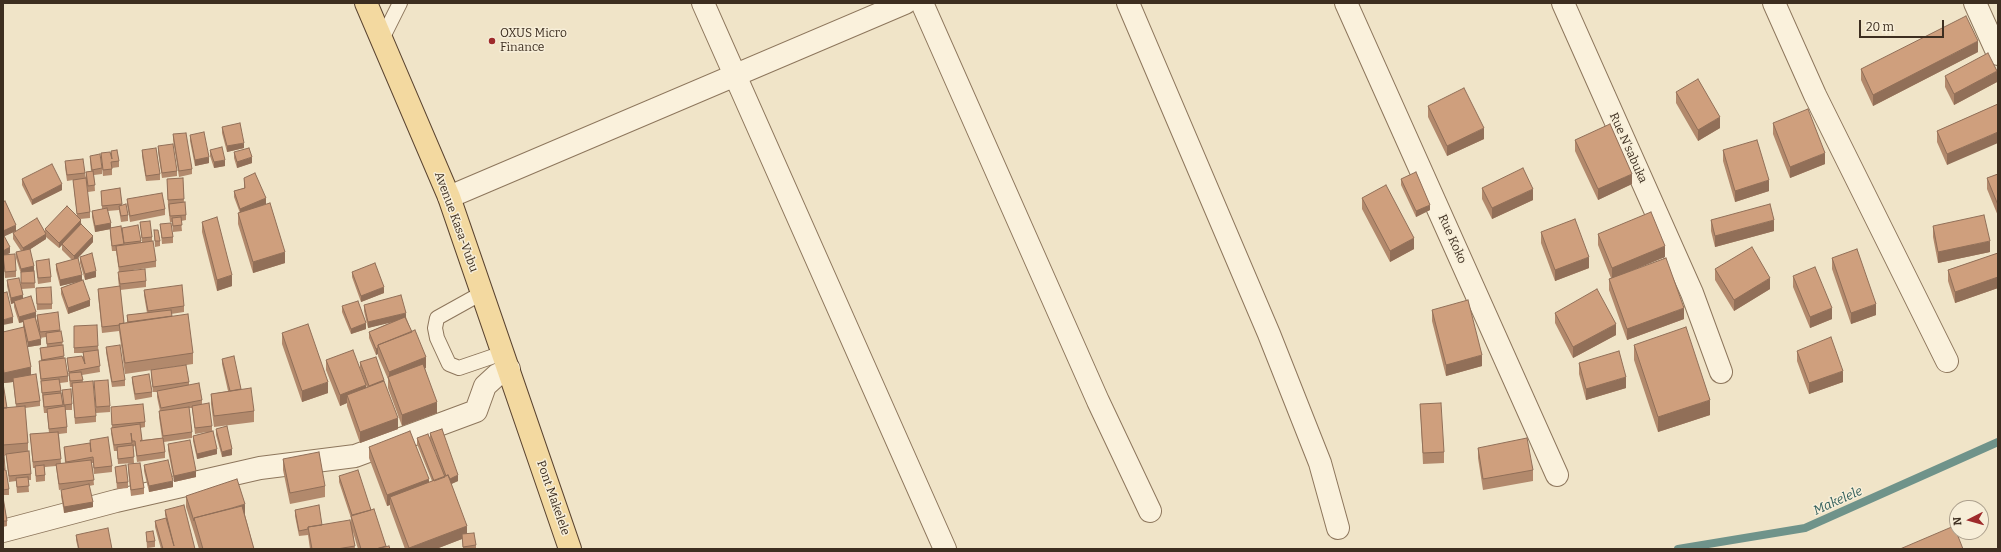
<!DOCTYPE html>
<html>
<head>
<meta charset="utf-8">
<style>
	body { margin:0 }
	#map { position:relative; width:2001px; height:552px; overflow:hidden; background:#f0e4c8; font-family:Bitter,serif }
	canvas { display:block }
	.frame { position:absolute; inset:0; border:4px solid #3d2e20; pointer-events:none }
	.north { position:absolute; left:1949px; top:500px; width:40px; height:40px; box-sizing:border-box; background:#f7eed8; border:1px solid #ada18e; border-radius:50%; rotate:264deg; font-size:11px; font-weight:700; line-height:16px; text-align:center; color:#3d2e20 }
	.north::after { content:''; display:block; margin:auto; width:14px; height:18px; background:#9e2a2b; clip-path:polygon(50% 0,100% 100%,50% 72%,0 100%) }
	.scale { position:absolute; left:1859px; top:20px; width:85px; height:18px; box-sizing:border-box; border:2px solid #3d2e20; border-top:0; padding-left:5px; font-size:12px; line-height:14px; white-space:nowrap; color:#3d2e20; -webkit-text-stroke:3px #f7eed8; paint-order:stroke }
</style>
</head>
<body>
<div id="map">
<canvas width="2001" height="552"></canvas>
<div class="frame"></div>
<div class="north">N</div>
<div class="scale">20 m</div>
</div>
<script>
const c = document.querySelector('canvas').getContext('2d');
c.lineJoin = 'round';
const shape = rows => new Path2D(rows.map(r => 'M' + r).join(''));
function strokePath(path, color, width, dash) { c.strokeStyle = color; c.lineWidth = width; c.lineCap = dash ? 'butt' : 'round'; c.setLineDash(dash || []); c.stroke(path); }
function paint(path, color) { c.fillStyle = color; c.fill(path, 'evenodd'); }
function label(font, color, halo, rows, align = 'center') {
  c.font = font + ' Bitter,serif'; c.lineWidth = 3; c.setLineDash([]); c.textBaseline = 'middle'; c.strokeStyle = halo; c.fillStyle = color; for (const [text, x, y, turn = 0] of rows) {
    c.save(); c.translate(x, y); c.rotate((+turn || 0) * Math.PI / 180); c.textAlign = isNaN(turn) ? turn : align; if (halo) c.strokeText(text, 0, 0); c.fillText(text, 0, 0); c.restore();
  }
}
strokePath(shape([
	[1678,549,1805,528,1998,442]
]), '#6f938a', 8);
const lane = shape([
	[382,39,400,3],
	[482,293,437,318,435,328,437,338,449,364,459,368,503,353]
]);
const street = shape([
	[703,3,945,549],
	[922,3,1098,401,1150,511],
	[1128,3,1269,334,1320,463,1338,528],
	[1346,3,1557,475],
	[1563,3,1692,293,1721,372],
	[1774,3,1815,95,1947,361],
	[1975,3,1998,54],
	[449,197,905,3],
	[3,531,116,501,260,468,355,456,476,411,485,386,497,375,509,369]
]);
const primary = shape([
	[366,3,449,197,570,549]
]);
strokePath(lane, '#8d765c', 16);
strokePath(street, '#8d765c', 24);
strokePath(primary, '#5b4430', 24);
strokePath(lane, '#faf1dc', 14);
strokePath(street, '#faf1dc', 22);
strokePath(primary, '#f3d9a0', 22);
paint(shape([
	[1978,52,1873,106,1861,80,1861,69],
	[1945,76,1997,82,1954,105,1945,87],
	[1676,92,1720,128,1698,141,1676,103],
	[1998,104,1947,165,1937,142,1937,131],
	[1428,106,1484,139,1447,156,1428,117],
	[1773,123,1825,164,1790,178,1773,134],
	[222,127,244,148,227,152,222,133],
	[173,134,192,169,192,174,179,177,173,140],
	[190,135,209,163,195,166,190,141],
	[1575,140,1632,184,1598,200,1575,151],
	[158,146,177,171,177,176,162,178,158,152],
	[142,150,160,174,160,180,146,181,142,156],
	[210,150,225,166,214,168,210,156],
	[1723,150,1769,191,1735,202,1723,161],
	[111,151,119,161,119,167,112,168,112,175,103,176,101,159,101,153,111,155],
	[234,152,252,163,237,168,234,158],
	[90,156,102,168,102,174,94,175,95,191,88,192,86,182,90,212,90,218,80,219,81,224,93,242,78,258,82,280,90,306,68,314,61,294,61,288,80,281,60,286,56,270,56,264,72,260,62,250,62,245,59,248,46,237,46,239,30,249,34,271,35,288,22,289,23,298,36,318,39,331,37,321,37,315,60,330,60,332,61,331,64,358,68,376,68,382,60,383,63,407,62,390,72,404,72,410,65,410,67,427,67,433,59,434,61,463,65,463,64,447,90,447,90,440,112,466,112,472,94,474,93,463,92,463,94,485,89,486,93,507,64,513,61,496,61,490,71,488,59,490,56,466,45,467,45,481,36,482,35,468,33,468,30,434,49,433,47,413,44,413,39,367,39,361,41,361,40,348,47,347,46,337,40,338,41,345,28,347,26,337,31,375,40,401,40,406,25,408,28,443,28,452,31,474,31,480,28,480,29,492,17,493,16,481,9,482,6,455,4,456,5,470,9,489,9,495,3,495,3,383,7,408,16,407,13,382,4,383,3,376,3,332,23,328,23,322,19,323,14,307,14,303,11,304,7,286,7,280,21,288,21,274,16,258,16,252,21,251,13,239,13,233,45,231,45,229,77,216,73,180,67,181,65,167,65,161,85,173,86,178,86,172,91,171,90,161],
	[1998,174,1998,216,1987,189,1987,178],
	[183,178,184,203,186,215,186,220,181,221,182,231,173,232,172,222,170,222,168,206,167,179],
	[244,178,266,204,256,208,285,263,253,273,238,224,238,213,240,213,234,197,234,191,244,188],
	[22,179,62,190,32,205,22,185],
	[1401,179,1430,210,1416,217,1401,185],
	[120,188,122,205,128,215,128,221,121,222,119,210,108,211,111,228,121,226,124,245,122,228,141,241,141,243,142,242,140,222,152,237,152,241,156,261,156,267,133,270,146,281,146,287,120,290,124,323,127,322,127,315,147,313,144,295,144,290,184,306,184,312,171,314,172,316,193,353,193,364,125,374,119,331,102,333,98,295,98,289,119,287,118,278,119,272,116,251,112,251,110,234,110,229,95,232,92,217,92,211,102,209,101,191],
	[1482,188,1533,200,1492,219,1482,199],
	[1362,198,1414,249,1390,262,1362,209],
	[127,199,165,209,165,215,130,222,127,205],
	[3,202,16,231,4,236,10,253,7,254,16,271,16,277,5,278,3,256],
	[1711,220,1774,231,1715,247,1711,231],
	[202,222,232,286,217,291,202,232],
	[160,224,173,237,173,243,162,244],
	[1933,226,1990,252,1938,263,1933,237],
	[154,230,160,241,160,246,155,247],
	[1541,232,1589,268,1555,281,1541,243],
	[1598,234,1665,257,1625,273,1684,319,1627,340,1609,290,1609,279,1611,278,1598,245],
	[1998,253,1998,288,1955,303,1948,281,1948,270],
	[80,257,96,277,85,280,80,263],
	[1832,258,1876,315,1851,324,1832,269],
	[36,261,51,277,51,282,38,284,36,267],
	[1715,269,1770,289,1734,311,1715,280],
	[352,272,384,293,361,302,352,277],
	[1793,276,1832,319,1810,328,1793,287],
	[36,293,52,304,52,309,37,310],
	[364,305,406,317,426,368,425,368,437,413,402,426,388,388,388,379,378,356,378,354,376,355,369,338,369,332,394,321,368,328,364,311],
	[342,306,366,329,351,334,342,312],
	[1432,310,1482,366,1446,376,1432,321],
	[1555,313,1616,335,1573,358,1555,323],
	[74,326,98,346,100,372,82,375,83,382,96,416,96,422,75,424,72,387,70,387,67,358,83,358,83,353,74,353],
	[282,333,328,393,302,402,282,344],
	[1634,345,1710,415,1658,432,1634,360],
	[106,347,125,380,125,386,112,387,106,352],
	[1797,351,1843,382,1809,394,1797,361],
	[222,359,254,411,254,422,214,427,211,404,211,394,228,391,222,364],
	[326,360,366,388,367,388,360,368,360,362,384,382,398,429,360,443,347,406,347,403,340,406,326,370],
	[1579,363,1626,388,1586,400,1579,374],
	[151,370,189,382,189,385,202,400,202,404,212,426,212,431,217,454,197,459,193,441,193,436,207,432,195,434,192,408,189,408,192,432,192,438,164,442,165,452,165,458,137,462,135,446,133,447,134,463,118,464,117,451,114,451,111,433,112,428,111,413,145,422,145,427,140,428,142,440,162,438,159,417,159,411,160,411,157,397,157,392,153,392,151,376],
	[132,377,152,392,152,397,135,400,132,382],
	[94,381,110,406,110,412,96,413],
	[1420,404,1444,452,1444,463,1423,464],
	[216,429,232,455,222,457,216,435],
	[430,433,458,481,451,484,467,534,476,545,476,549,463,549,462,539,436,549,405,549,390,508,390,505,387,506,369,458,369,447,429,482,432,481,417,444,417,438,437,456,430,439],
	[168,444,196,477,174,482,168,450],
	[1478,448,1533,470,1533,481,1483,490,1478,458],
	[283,459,325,486,325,497,290,504,283,470],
	[128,464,144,488,144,494,131,496,128,470],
	[144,465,173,487,149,492,144,471],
	[115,467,128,482,128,488,117,489],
	[339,476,371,510,386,546,390,549,358,549,353,532,355,549,310,549,308,535,299,536,295,516,295,510,322,525,351,523,351,518,339,482],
	[186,496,245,515,254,549,199,549,194,532,186,507],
	[3,497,7,521,7,526,3,527],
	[165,510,195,549,161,549,155,527,155,521,167,523,165,515],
	[146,532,155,541,155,547,147,548],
	[76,535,112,549,78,549,76,540]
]), '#b2896c');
paint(shape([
	[1978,41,1978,52,1873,106,1873,95],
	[1997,71,1997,82,1954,105,1954,94],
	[1720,117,1720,128,1698,141,1698,130],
	[1484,128,1484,139,1447,156,1447,146],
	[1998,132,1998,143,1947,165,1947,154],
	[244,143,244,148,227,152,227,146],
	[1825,153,1825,164,1790,178,1790,167],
	[209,157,209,163,195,166,195,160],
	[252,157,252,163,237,168,237,162],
	[225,160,225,166,214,168,214,162],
	[1632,174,1632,184,1598,200,1598,189],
	[1769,180,1769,191,1735,202,1735,191],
	[62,184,62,190,32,205,32,200],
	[1533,189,1533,200,1492,219,1492,208],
	[266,198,266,204,240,215,240,209],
	[1430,205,1430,210,1416,217,1416,211],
	[81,220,81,226,62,244,62,245,59,248,59,243],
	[1774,220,1774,231,1715,247,1715,236],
	[111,223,111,229,95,232,95,226],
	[16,225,16,231,3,237,3,231],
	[46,234,46,239,23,254,23,248],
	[93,236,93,242,74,262,74,256],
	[1414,238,1414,249,1390,262,1390,251],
	[1990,241,1990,252,1938,263,1938,252],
	[1665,246,1665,257,1612,279,1612,268],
	[10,247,10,253,3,256,3,251],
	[285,252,285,263,253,273,253,262],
	[1589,257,1589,268,1555,281,1555,270],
	[34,266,34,271,21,275,21,269],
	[96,271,96,277,85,280,85,274],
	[82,275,82,281,60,286,60,280],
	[232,275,232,286,217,291,217,280],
	[1998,277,1998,288,1955,303,1955,292],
	[1770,278,1770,289,1734,311,1734,300],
	[384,287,384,293,361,302,361,296],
	[23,295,23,301,14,301,14,303,11,304,11,298],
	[90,300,90,306,68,314,68,308],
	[1876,304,1876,315,1851,324,1851,313],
	[1684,308,1684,319,1627,340,1627,329],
	[1832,308,1832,319,1810,328,1810,317],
	[36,312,36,318,23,320,23,322,19,323,19,317],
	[406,313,406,319,368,328,368,322],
	[13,317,13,323,3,325,3,320],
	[366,323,366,329,351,334,351,329],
	[1616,324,1616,335,1573,358,1573,347],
	[41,339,41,345,28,347,28,342],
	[378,348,378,354,376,355,376,349],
	[1482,355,1482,366,1446,376,1446,365],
	[426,357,426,368,390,383,389,381,389,372],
	[31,367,31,378,13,378,13,382,4,383,4,373],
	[1843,371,1843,382,1809,394,1809,383],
	[1626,377,1626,388,1586,400,1586,389],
	[384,380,384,386,369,392,369,386],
	[328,382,328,393,302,402,302,391],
	[366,385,366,396,347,395,347,403,340,406,340,395],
	[1710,400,1710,415,1658,432,1658,417],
	[437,402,437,413,402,426,402,415],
	[398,418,398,429,360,443,360,432],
	[217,449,217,454,197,459,197,454],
	[232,449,232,455,222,457,222,452],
	[196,471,196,477,174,482,174,476],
	[458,475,458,481,447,486,447,480],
	[429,479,429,490,390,497,390,505,387,506,387,495],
	[173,481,173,487,149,492,149,486],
	[93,502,93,507,64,513,64,507],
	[245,504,245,515,198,531,195,521],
	[467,526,467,537,462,534,462,539,436,549,409,549,409,548]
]), '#916f58');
const building = shape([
	[1966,16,1978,41,1873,95,1861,69,1966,16],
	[1988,53,1997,71,1954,94,1945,76,1988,53],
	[1698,79,1720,117,1698,130,1676,92,1698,79],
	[1464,88,1484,128,1447,146,1428,106,1464,88],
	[1998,104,1998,132,1947,154,1937,131,1998,104],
	[1808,109,1825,153,1790,167,1773,123,1808,109],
	[240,123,244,143,227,146,222,127,240,123],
	[1610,124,1632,174,1598,189,1575,140,1610,124],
	[204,132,209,157,195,160,190,135,204,132],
	[186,133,192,169,179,171,173,134,186,133],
	[1757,140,1769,180,1735,191,1723,150,1757,140],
	[173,144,177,171,162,173,158,146,173,144],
	[222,147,225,160,214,162,210,150,222,147],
	[156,148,160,174,146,176,142,150,156,148],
	[249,148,252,157,237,162,234,152,249,148],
	[117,150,119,161,111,162,112,169,103,170,101,153,110,152,112,159,111,151,117,150],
	[100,154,102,168,92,170,90,156,100,154],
	[83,159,85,173,67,175,65,161,83,159],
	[52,164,62,184,32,200,22,179,52,164],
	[1523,168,1533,189,1492,208,1482,188,1523,168],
	[93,171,95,185,88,186,86,172,93,171],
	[1416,172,1430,205,1416,211,1401,179,1416,172],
	[255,173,266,198,240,209,234,191,245,188,244,178,255,173],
	[1998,174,1998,205,1987,178,1998,174],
	[86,178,90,212,77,214,73,180,86,178],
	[183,178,184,199,168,200,167,179,183,178],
	[1386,185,1414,238,1390,251,1362,198,1386,185],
	[120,188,122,204,102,206,101,191,120,188],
	[162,193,165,209,130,216,127,199,162,193],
	[5,201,16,225,3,231,3,202,5,201],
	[185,202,186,215,170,216,169,204,185,202],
	[270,203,285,252,253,262,238,213,270,203],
	[126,204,128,215,121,216,119,206,126,204],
	[1770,204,1774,220,1715,236,1711,220,1770,204],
	[67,206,81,220,59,243,45,229,67,206],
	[107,208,111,223,95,226,92,211,107,208],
	[1651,212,1665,246,1612,268,1598,234,1651,212],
	[1984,215,1990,241,1938,252,1933,226,1984,215],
	[181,217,182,225,173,226,172,218,181,217],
	[217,217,232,275,217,280,202,222,217,217],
	[37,218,46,234,23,248,13,233,37,218],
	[1575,219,1589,257,1555,270,1541,232,1575,219],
	[150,221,152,237,142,238,140,222,150,221],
	[171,223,173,237,162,238,160,224,171,223],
	[81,224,93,236,74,256,62,244,81,224],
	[138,225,141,241,124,243,122,228,138,225],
	[121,226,124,244,112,246,110,228,121,226],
	[154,230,158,230,160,241,155,241,154,230],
	[3,234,10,247,3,251,3,234],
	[153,241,156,261,119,267,116,246,153,241],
	[1752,247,1770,278,1734,300,1715,269,1752,247],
	[30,249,34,266,21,269,16,252,30,249],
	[1857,249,1876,304,1851,313,1832,258,1857,249],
	[92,253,96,271,85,274,80,257,92,253],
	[1998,253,1998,277,1955,292,1948,270,1998,253],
	[15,254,16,271,5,272,3,255,15,254],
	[78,258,82,275,60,280,56,264,78,258],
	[1666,258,1684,308,1627,329,1609,279,1666,258],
	[49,259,51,277,38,278,36,261,49,259],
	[375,263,384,287,361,296,352,272,375,263],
	[1815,267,1832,308,1810,317,1793,276,1815,267],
	[145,269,146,281,120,284,118,272,145,269],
	[34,271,35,283,21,283,21,272,34,271],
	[19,278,23,295,11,298,7,280,19,278],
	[83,280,90,300,68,308,61,288,83,280],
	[182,285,184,306,148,311,144,290,182,285],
	[120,286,124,323,119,324,120,325,102,327,98,289,120,286],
	[51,287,52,304,37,304,36,288,51,287],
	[1597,289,1616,324,1573,347,1555,313,1597,289],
	[7,292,13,317,3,320,3,293,7,292],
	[401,295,406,313,368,322,364,305,401,295],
	[31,296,36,312,19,317,14,301,31,296],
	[1468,300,1482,355,1446,365,1432,310,1468,300],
	[358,301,366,323,351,329,342,306,358,301],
	[171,310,172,316,128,322,127,315,171,310],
	[58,312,60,330,40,332,37,315,58,312],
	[188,314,193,353,125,363,119,324,188,314],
	[35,317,41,339,28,342,23,320,35,317],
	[405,317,412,332,378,345,378,348,376,349,369,332,405,317],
	[308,324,328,382,302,391,282,333,308,324],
	[97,325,98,346,74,348,74,326,97,325],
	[24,327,31,367,4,373,3,365,3,332,24,327],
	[1686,327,1710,400,1658,417,1634,345,1686,327],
	[415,330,426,357,389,372,378,345,415,330],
	[61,331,63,342,47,344,46,333,61,331],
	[1831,337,1843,371,1809,383,1797,351,1831,337],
	[63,345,64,356,42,360,40,348,63,345],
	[120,345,125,380,112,382,106,347,120,345],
	[98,350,100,366,69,372,67,358,82,356,85,364,83,352,98,350],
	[353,350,366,385,340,395,326,360,353,350],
	[1619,351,1626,377,1586,389,1579,363,1619,351],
	[234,356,241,389,230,391,222,359,234,356],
	[376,357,384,380,369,386,360,362,376,357],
	[65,358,68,376,41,379,39,361,65,358],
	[423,364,437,402,402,415,388,377,423,364],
	[186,365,189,382,153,387,151,370,186,365],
	[81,372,83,380,70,381,69,373,81,372],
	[36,374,40,401,16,404,13,378,36,374],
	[149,374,152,392,135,394,132,377,149,374],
	[59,379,61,391,42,393,41,381,59,379],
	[108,380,110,406,96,407,94,381,108,380],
	[93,381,96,416,75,418,72,383,93,381],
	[384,381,398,418,360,432,347,395,384,381],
	[3,383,7,408,3,408,3,383],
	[199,383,202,400,161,408,157,391,199,383],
	[251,388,254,411,214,416,211,394,251,388],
	[71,389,72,404,64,405,62,390,71,389],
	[61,393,63,405,44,407,43,395,61,393],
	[209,403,212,426,195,428,192,406,209,403],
	[1441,403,1444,452,1423,453,1420,404,1441,403],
	[143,404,145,422,112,425,111,407,143,404],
	[25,406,28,443,3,445,3,408,25,406],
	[65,406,67,427,49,429,47,409,65,406],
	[189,407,192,432,163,436,159,411,189,407],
	[140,424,142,440,140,441,163,438,165,452,137,456,135,441,132,441,131,433,132,443,114,445,111,428,140,424],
	[227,426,232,449,222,452,216,429,227,426],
	[442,429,458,475,450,479,448,475,446,476,430,433,442,429],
	[213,431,217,449,197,454,193,436,213,431],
	[410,431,429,479,387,495,369,447,410,431],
	[58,432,61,459,33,462,30,434,58,432],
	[428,434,445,477,434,481,417,438,428,434],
	[108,437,112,466,94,468,93,457,66,462,64,447,90,443,91,452,90,440,108,437],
	[1527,438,1533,470,1483,479,1478,448,1527,438],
	[190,440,196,471,174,476,168,444,190,440],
	[133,445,134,457,118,459,117,447,133,445],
	[29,451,31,474,9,476,6,454,29,451],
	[319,452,325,486,290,493,283,459,319,452],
	[3,455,4,455,5,469,3,469,3,455],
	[91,460,94,480,59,484,56,464,91,460],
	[168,460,173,481,149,486,144,465,168,460],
	[140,463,144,488,131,490,128,464,140,463],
	[44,465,45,475,36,476,35,466,44,465],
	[126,465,128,482,117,483,115,467,126,465],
	[3,470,6,470,9,489,3,490,3,470],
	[358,470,371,510,352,515,339,476,358,470],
	[448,475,467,526,409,548,390,497,448,475],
	[28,477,29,486,17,487,16,478,28,477],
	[237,479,245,504,232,508,194,518,194,521,186,496,237,479],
	[89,484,93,502,64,507,61,490,89,484],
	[3,497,7,521,3,521,3,497],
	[184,505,195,549,163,549,155,521,166,518,174,546,165,510,184,505],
	[319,505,322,525,308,527,308,529,299,531,295,510,319,505],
	[242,506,254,549,203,549,194,518,242,506],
	[374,509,386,546,376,549,361,549,351,516,374,509],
	[350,520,355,546,337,549,312,549,308,527,350,520],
	[1954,526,1963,549,1900,549,1954,526],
	[108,528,112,549,79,549,76,535,108,528],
	[153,531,155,541,147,542,146,532,153,531],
	[474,533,476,545,463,547,462,534,474,533],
	[389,546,390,549,376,549,389,546]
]);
paint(building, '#cf9f7d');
strokePath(building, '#916f58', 1);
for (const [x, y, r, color] of [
	[492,41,4,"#9e2a2b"]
]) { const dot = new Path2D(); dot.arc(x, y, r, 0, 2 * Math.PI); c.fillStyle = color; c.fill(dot); strokePath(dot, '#f7eed8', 1.5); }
label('12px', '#3d2e20', '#f7eed8', [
	["OXUS Micro",500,34],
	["Finance",500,48]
], 'left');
label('12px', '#3d2e20', '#f7eed8', [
	["Rue N'sabuka",1628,148,66],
	["Avenue Kasa-Vubu",456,222,70],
	["Rue Koko",1452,239,66],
	["Pont Makelele",553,498,71]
]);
label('italic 13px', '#2f5d5a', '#f7eed8', [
	["Makelele",1838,501,-24]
]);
</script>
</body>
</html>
